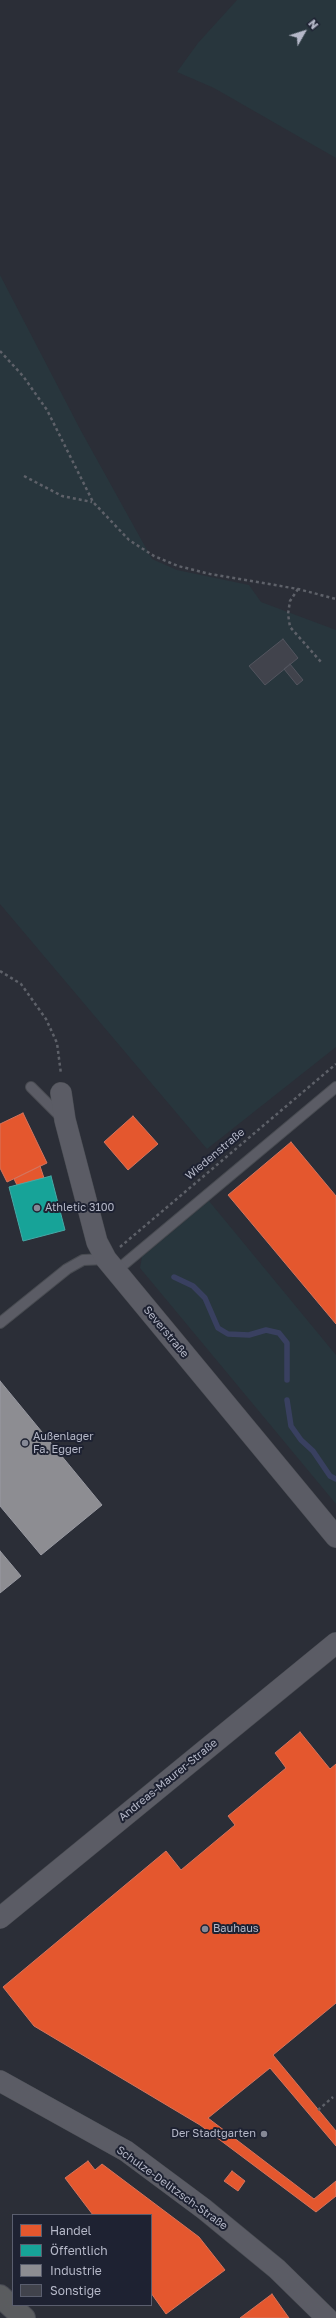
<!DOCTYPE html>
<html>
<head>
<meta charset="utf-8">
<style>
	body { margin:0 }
	#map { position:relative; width:336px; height:2318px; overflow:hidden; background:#2b2e37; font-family:"Golos Text",sans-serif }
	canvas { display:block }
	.legend { position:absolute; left:12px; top:2214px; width:140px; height:92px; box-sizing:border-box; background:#1e2232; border:1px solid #5a5e6e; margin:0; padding:5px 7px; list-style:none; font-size:12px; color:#b5b8c8 }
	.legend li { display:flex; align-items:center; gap:8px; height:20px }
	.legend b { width:20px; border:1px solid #5a5e6e }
	.north { position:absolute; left:284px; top:12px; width:40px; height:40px; -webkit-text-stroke:3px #1e2232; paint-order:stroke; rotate:51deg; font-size:11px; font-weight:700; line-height:16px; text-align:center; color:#b5b8c8 }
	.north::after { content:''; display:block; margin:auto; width:14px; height:18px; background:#b5b8c8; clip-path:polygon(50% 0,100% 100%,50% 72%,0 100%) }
</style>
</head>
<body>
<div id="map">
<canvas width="336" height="2318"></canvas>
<ul class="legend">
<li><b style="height:11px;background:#e4572e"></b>Handel</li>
<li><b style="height:11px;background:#17a398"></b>Öffentlich</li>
<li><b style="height:11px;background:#8d8d92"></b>Industrie</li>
<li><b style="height:11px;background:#41434c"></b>Sonstige</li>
</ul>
<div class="north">N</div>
</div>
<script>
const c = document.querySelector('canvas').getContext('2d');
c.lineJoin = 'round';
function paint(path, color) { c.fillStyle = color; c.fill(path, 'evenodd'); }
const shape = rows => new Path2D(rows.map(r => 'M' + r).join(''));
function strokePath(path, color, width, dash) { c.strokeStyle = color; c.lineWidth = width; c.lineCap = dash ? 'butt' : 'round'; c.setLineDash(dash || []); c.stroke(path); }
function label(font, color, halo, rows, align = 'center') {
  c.font = font + ' "Golos Text",sans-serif'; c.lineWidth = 4; c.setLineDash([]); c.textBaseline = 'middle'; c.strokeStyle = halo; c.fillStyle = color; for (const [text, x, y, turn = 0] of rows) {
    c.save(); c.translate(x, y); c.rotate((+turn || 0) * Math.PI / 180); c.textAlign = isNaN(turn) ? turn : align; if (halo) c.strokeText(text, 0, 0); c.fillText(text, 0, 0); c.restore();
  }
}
paint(shape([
	[237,0,336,0,336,158,214,88,177,72,198,43],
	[0,275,80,429,152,559,177,570,249,585,261,602,336,630,336,1047,207,1149,0,904],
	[209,1201,336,1355,336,1504,140,1268,142,1257]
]), '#28363d');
const shops = shape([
	[23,1113,47,1163,7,1182,0,1168,0,1124,23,1113],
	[133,1116,158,1144,128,1170,104,1142,133,1116],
	[291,1142,336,1196,336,1324,228,1195,291,1142],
	[40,1166,44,1178,17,1185,14,1179,40,1166],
	[300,1732,330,1769,336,1764,336,2003,273,2055,336,2131,336,2146,270,2068,208,2118,314,2199,336,2181,336,2196,316,2212,200,2125,34,2026,3,1987,166,1851,181,1870,235,1825,228,1816,286,1768,275,1753,300,1732],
	[88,2161,95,2170,102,2164,199,2237,225,2270,166,2314,151,2293,151,2215,93,2215,65,2178,88,2161],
	[232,2171,245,2181,238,2191,224,2181,232,2171],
	[272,2294,289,2318,240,2318,272,2294]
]);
paint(shops, '#e4572e');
strokePath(shops, '#d6745c', 1);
const public = shape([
	[51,1176,65,1230,23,1241,9,1187,51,1176]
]);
paint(public, '#17a398');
strokePath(public, '#46a9a6', 1);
const industry = shape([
	[0,1381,102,1505,41,1555,0,1506,0,1381],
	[0,1551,21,1576,0,1593,0,1551]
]);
paint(industry, '#8d8d92');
strokePath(industry, '#999aa2', 1);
strokePath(shape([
	[174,1277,193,1286,205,1298,218,1328,228,1334,249,1335,266,1330,279,1333,287,1343,287,1380],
	[287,1400,291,1426,301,1440,313,1451,330,1476,336,1479]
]), '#394060', 5.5);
const building = shape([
	[283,639,298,658,265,685,249,666,283,639],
	[290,664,303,680,297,685,284,669,290,664]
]);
paint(building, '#41434c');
strokePath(building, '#53555f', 1);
const service = shape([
	[31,1087,62,1118],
	[116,1271,336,1087],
	[0,1323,67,1269,83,1260,106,1259]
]);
const minor = shape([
	[61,1093,65,1120,97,1242,106,1259,336,1537],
	[0,1918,336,1643],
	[0,2081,126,2151,204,2209,277,2269,327,2318]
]);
const motorway = shape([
	[0,2296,24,2318]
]);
strokePath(service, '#484b51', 12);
strokePath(minor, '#484b51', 22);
strokePath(motorway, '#484a53', 24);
strokePath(shape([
	[0,351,23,376,47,410,93,502,129,540,154,556,178,566,210,574,298,589,336,599],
	[24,476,62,496,92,502],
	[298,589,290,601,288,614,290,627,321,662],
	[0,971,21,984,46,1019,57,1043,61,1074],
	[120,1247,336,1064],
	[318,2110,333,2097]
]), '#5e6169', 2.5, [3, 3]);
strokePath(service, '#5b5c65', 10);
strokePath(minor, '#5b5c65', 21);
strokePath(motorway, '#5a5c5f', 22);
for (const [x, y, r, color] of [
	[37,1208,4,"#858895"],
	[25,1443,4,"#858895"],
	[205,1929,4,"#858895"],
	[264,2134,4,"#858895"]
]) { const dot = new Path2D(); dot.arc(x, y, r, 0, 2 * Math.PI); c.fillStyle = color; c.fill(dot); strokePath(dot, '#1e2232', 1.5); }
label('11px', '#b5b8c8', '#1e2232', [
	["Wiedenstraße",215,1154,-40],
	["Severstraße",166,1332,50],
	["Andreas-Maurer-Straße",168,1780,-39],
	["Schulze-Delitzsch-Straße",172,2188,36]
]);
label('11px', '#b5b8c8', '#1e2232', [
	["Athletic 3100",45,1208],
	["Außenlager",33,1437],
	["Fa. Egger",33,1450],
	["Bauhaus",213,1929],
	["Der Stadtgarten",256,2134,"right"]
], 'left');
</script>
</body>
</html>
